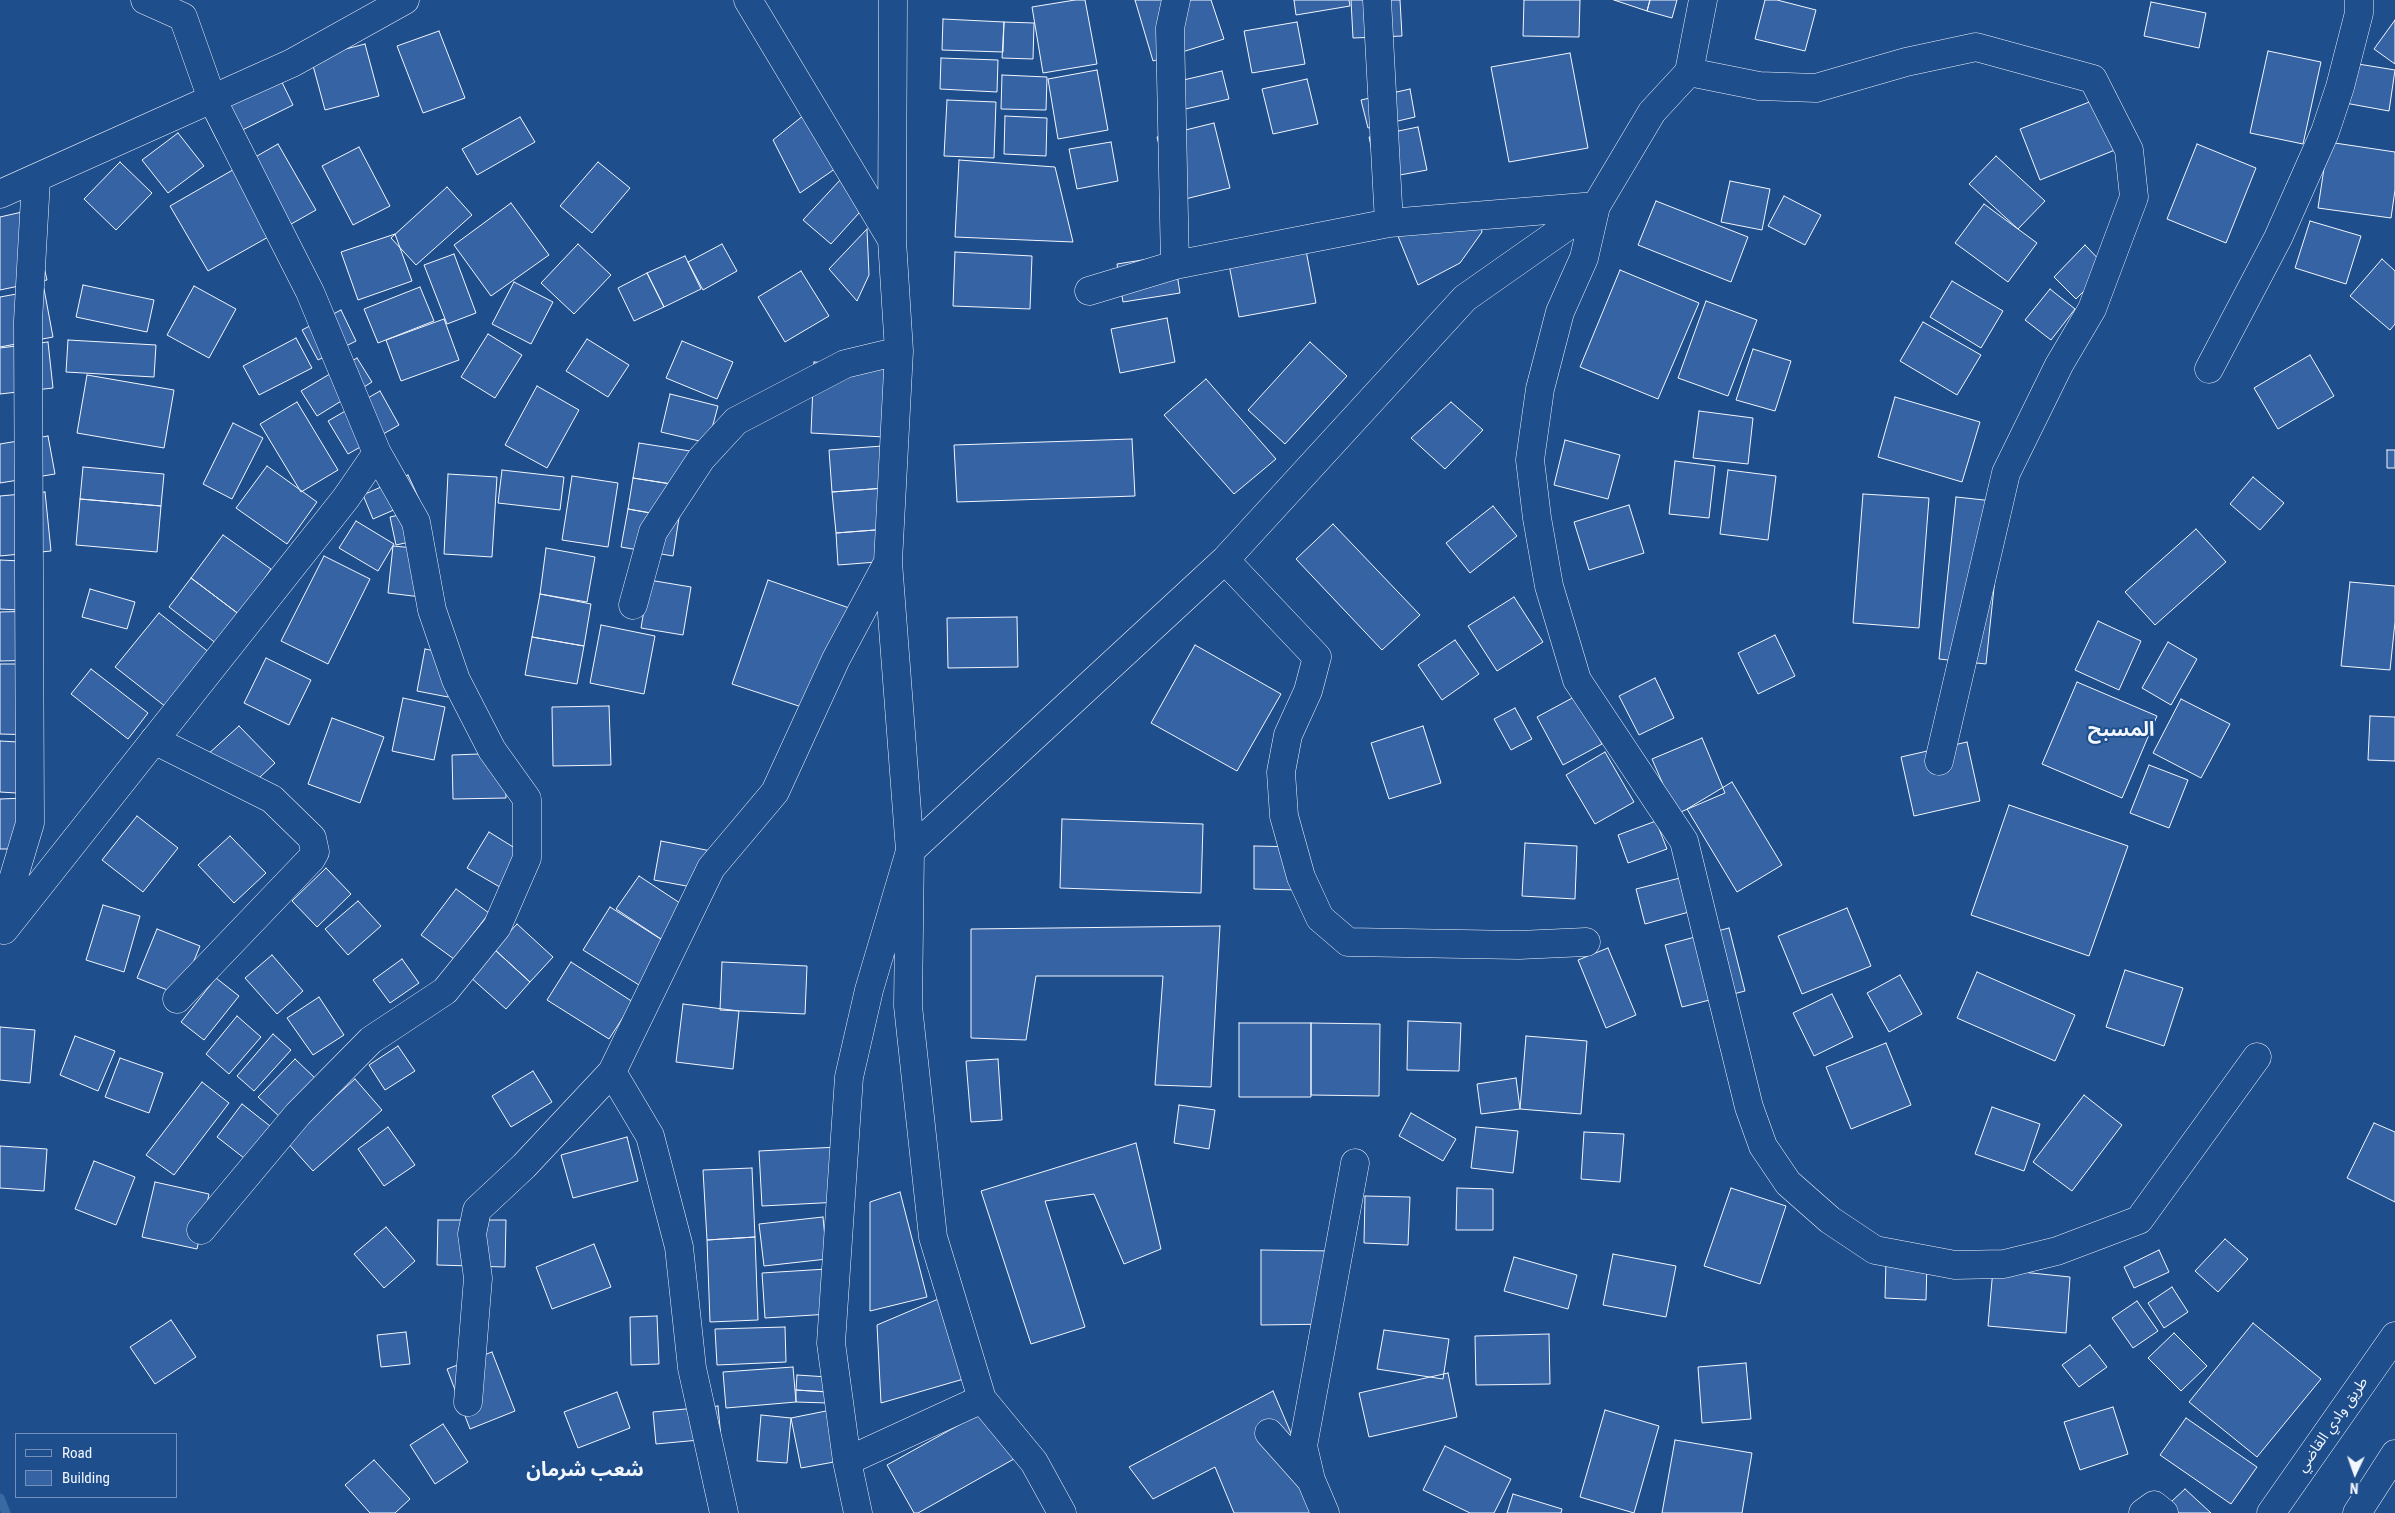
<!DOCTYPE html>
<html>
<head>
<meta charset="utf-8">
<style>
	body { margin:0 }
	#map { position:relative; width:2395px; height:1513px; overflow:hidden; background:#1f4e8c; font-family:"Roboto Condensed",sans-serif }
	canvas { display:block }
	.legend { position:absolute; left:15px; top:1433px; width:162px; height:65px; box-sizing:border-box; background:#1f4e8c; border:1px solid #7391ba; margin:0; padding:6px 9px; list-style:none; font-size:15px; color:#f2f6ff }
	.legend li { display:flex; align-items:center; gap:10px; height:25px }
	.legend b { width:25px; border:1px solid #7391ba }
	.north { position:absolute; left:2330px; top:1448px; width:50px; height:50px; -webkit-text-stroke:4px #1f4e8c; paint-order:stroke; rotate:183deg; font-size:14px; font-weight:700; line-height:20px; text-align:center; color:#f2f6ff }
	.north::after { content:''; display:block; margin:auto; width:18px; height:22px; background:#f2f6ff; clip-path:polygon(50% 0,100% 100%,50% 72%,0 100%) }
</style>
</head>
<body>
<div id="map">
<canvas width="2395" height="1513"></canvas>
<ul class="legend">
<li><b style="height:6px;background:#1f4e8c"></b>Road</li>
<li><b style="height:14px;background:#3563a3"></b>Building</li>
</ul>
<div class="north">N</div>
</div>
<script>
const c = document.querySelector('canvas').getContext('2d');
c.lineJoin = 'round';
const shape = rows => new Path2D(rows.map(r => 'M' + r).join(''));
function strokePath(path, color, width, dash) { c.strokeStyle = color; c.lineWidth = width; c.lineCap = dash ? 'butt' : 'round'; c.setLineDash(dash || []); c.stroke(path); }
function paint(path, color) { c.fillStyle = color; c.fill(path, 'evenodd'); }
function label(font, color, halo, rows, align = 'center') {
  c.font = font + ' "Roboto Condensed","Noto Sans Arabic",sans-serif'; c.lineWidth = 4; c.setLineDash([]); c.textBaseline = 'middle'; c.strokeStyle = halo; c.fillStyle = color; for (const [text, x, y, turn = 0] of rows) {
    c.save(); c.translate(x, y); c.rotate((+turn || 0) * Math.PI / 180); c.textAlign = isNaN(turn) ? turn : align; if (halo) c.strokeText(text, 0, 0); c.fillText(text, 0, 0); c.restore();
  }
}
strokePath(shape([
	[0,1498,6,1513]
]), '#3b69a3', 9);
const building = shape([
	[1075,0,1085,0,1097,64,1043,73,1032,7,1075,0],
	[1135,0,1211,0,1224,39,1153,61,1135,0],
	[1294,0,1349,0,1350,6,1296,15,1294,0],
	[1351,0,1400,0,1402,36,1353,38,1351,0],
	[1524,0,1580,0,1579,37,1523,36,1524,0],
	[1614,0,1650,0,1647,11,1614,0],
	[1650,0,1677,0,1672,18,1647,11,1650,0],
	[1765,0,1777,0,1816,10,1805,51,1755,39,1765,0],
	[2151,2,2206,13,2199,48,2144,36,2151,2],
	[943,19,1004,22,1003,52,942,50,943,19],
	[2395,20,2395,64,2374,49,2395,20],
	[1004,22,1034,23,1033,59,1002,58,1004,22],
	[1297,22,1305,64,1252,73,1244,31,1297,22],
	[439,31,465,98,423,113,397,46,439,31],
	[365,44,379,96,325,110,311,58,365,44],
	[2268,51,2321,62,2303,144,2250,133,2268,51],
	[1570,53,1588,148,1509,162,1491,67,1570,53],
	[941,58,998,60,997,92,940,89,941,58],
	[2352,63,2395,70,2389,111,2345,103,2352,63],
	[276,70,293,105,218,142,201,108,276,70],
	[1097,70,1108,130,1058,139,1048,79,1097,70],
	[1222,71,1229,99,1168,113,1162,85,1222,71],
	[1002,75,1047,77,1046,110,1001,109,1002,75],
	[1307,79,1318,124,1273,134,1262,89,1307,79],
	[1410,89,1415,117,1368,128,1361,100,1410,89],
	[2115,92,2135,142,2040,180,2020,129,2115,92],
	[947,100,996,102,994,158,944,156,947,100],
	[809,111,845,162,800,193,773,140,809,111],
	[1005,116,1047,118,1046,156,1004,154,1005,116],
	[520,117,535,142,477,175,462,149,520,117],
	[1214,123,1230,188,1173,202,1157,137,1214,123],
	[1418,127,1427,170,1378,179,1369,137,1418,127],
	[178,133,204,166,168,193,142,160,178,133],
	[1111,142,1118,181,1077,189,1069,149,1111,142],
	[2328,142,2395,152,2395,190,2391,218,2318,208,2328,142],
	[278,144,316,210,208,271,170,206,278,144],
	[2197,144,2256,168,2226,243,2167,219,2197,144],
	[359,147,390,206,353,225,322,166,359,147],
	[1996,156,2045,201,2018,229,1969,184,1996,156],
	[959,160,1055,167,1073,242,955,237,959,160],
	[120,162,152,193,116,230,84,199,120,162],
	[598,162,630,188,592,233,560,206,598,162],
	[841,179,868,203,831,244,803,220,841,179],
	[1730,181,1770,189,1762,230,1721,222,1730,181],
	[447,187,472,215,416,265,391,238,447,187],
	[1784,196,1821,215,1805,245,1768,226,1784,196],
	[1656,201,1748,237,1731,282,1638,245,1656,201],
	[511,203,549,255,491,296,454,245,511,203],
	[1984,204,2037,243,2008,282,1955,243,1984,204],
	[31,210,47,280,0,290,0,217,31,210],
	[1478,214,1482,232,1460,263,1418,285,1393,224,1478,214],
	[2310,221,2361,236,2346,284,2295,268,2310,221],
	[867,229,869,275,857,301,829,269,867,229],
	[395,234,412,281,358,300,341,252,395,234],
	[1304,240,1316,303,1239,317,1227,254,1304,240],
	[578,244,611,275,574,314,541,283,578,244],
	[722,244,737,271,703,290,688,262,722,244],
	[2085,245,2107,268,2076,299,2054,277,2085,245],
	[955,252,1032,256,1030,309,953,306,955,252],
	[454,254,476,313,447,324,424,265,454,254],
	[1174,255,1180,293,1123,302,1117,264,1174,255],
	[685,256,701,289,664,307,647,273,685,256],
	[2382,259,2395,271,2395,324,2390,330,2350,296,2382,259],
	[1620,270,1699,303,1658,399,1580,367,1620,270],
	[801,271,829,316,785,342,758,297,801,271],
	[647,273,664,307,634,321,618,288,647,273],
	[1952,281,2003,311,1981,348,1930,317,1952,281],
	[514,282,553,302,531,344,492,324,514,282],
	[83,285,154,300,147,332,76,317,83,285],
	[194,286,236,309,209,358,167,335,194,286],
	[420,287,434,321,378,343,364,309,420,287],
	[44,289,53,337,0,347,0,297,44,289],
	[2050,289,2075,309,2051,340,2025,320,2050,289],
	[1706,301,1757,320,1728,396,1678,378,1706,301],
	[341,310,356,341,318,360,302,330,341,310],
	[1167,318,1175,362,1120,373,1111,329,1167,318],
	[444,319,459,360,401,381,386,340,444,319],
	[1923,322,1981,355,1957,395,1900,361,1923,322],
	[488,334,522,355,495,398,461,377,488,334],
	[296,338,312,368,259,395,243,366,296,338],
	[587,339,629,365,608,397,566,371,587,339],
	[68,340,156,345,154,377,66,372,68,340],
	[682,341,733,362,717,399,666,378,682,341],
	[48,342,53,388,0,394,0,348,48,342],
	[1310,342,1347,376,1285,444,1248,410,1310,342],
	[1753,349,1791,361,1775,411,1736,400,1753,349],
	[2310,355,2334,396,2278,429,2254,388,2310,355],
	[357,358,372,382,317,416,301,391,357,358],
	[814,362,887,366,884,437,811,433,814,362],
	[87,375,174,390,164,448,77,433,87,375],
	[1206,379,1276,459,1234,494,1164,415,1206,379],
	[537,386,579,410,547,468,505,445,537,386],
	[380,391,399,425,348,454,328,421,380,391],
	[670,394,718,406,708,443,661,432,670,394],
	[1895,397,1980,422,1962,482,1878,457,1895,397],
	[297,402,338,470,301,492,260,424,297,402],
	[1451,402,1483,430,1445,469,1411,438,1451,402],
	[1699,411,1753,418,1748,464,1693,458,1699,411],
	[233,423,263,438,232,499,203,484,233,423],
	[48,436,55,474,0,483,0,444,48,436],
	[1132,439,1135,496,957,502,954,445,1132,439],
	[1565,440,1620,455,1608,499,1554,485,1565,440],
	[639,443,690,451,684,486,633,478,639,443],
	[882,446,885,488,832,492,829,450,882,446],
	[2387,450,2395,450,2395,468,2387,468,2387,450],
	[1675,461,1715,466,1709,518,1669,514,1675,461],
	[267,466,317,502,287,544,236,508,267,466],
	[83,467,164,474,161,506,80,499,83,467],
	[502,470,564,477,560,510,498,503,502,470],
	[1728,470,1776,476,1768,540,1720,534,1728,470],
	[448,474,497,477,492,557,444,554,448,474],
	[408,475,419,499,373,519,363,495,408,475],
	[572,476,618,483,608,547,562,540,572,476],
	[2253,477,2284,503,2260,530,2230,504,2253,477],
	[633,478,684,486,679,518,628,509,633,478],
	[885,488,888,529,836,533,832,492,885,488],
	[45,492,51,551,0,556,0,496,45,492],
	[1863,494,1929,498,1919,628,1853,623,1863,494],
	[1956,497,2003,502,1986,664,1939,659,1956,497],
	[80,499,161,506,157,552,76,545,80,499],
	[1629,505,1644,553,1589,570,1574,522,1629,505],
	[1493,506,1517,536,1470,573,1446,543,1493,506],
	[628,509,679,518,673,556,621,547,628,509],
	[417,511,423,539,396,545,390,517,417,511],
	[356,521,394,544,378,571,339,548,356,521],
	[1333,524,1420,615,1382,650,1296,559,1333,524],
	[888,529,890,561,838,565,836,533,888,529],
	[2196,529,2226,562,2155,625,2125,592,2196,529],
	[223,535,271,569,240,615,191,578,223,535],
	[393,546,425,549,421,597,388,593,393,546],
	[546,548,595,557,587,602,540,594,546,548],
	[324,556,370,579,328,664,281,641,324,556],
	[0,560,42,562,39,611,0,609,0,560],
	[191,578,240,615,217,644,169,607,191,578],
	[649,580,691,587,683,635,641,628,649,580],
	[768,580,858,611,823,714,732,684,768,580],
	[2350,582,2395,586,2395,622,2390,670,2341,666,2350,582],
	[90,589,135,602,127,629,82,617,90,589],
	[540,594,591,604,584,646,532,637,540,594],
	[1514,597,1543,642,1497,671,1468,626,1514,597],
	[39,611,41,660,0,661,0,612,39,611],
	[159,613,210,653,166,707,115,667,159,613],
	[1017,617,1018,667,948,668,947,618,1017,617],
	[2098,621,2141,641,2119,690,2075,670,2098,621],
	[601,625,655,636,644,694,590,683,601,625],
	[1775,635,1795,676,1758,694,1738,653,1775,635],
	[532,637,584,646,577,684,525,675,532,637],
	[1455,640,1479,674,1442,700,1418,665,1455,640],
	[2168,642,2197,659,2171,705,2142,688,2168,642],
	[1195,645,1281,694,1237,771,1151,723,1195,645],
	[425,649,456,655,448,697,417,691,425,649],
	[266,658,311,680,289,725,244,703,266,658],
	[0,664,40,664,39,735,0,734,0,664],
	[91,669,148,713,128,739,71,694,91,669],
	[1655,678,1674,718,1639,735,1619,696,1655,678],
	[2077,682,2157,716,2122,798,2042,764,2077,682],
	[1576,696,1602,744,1563,765,1537,717,1576,696],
	[403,698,445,707,434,760,392,751,403,698],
	[2181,699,2230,724,2201,778,2153,753,2181,699],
	[609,706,611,765,553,766,552,707,609,706],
	[1515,708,1532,739,1511,750,1494,719,1515,708],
	[2370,716,2395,717,2395,761,2368,760,2370,716],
	[332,718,384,737,360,803,308,784,332,718],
	[239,726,275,763,243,793,207,755,239,726],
	[1423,726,1441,783,1389,799,1371,743,1423,726],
	[1702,738,1725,793,1676,814,1652,759,1702,738],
	[0,741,36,743,33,794,0,792,0,741],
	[1967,742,1980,801,1914,816,1901,757,1967,742],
	[1605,752,1634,802,1595,824,1566,775,1605,752],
	[505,753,506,798,453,799,452,755,505,753],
	[2149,765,2188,780,2169,828,2130,813,2149,765],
	[1732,782,1782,865,1737,892,1687,809,1732,782],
	[27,798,28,849,0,849,0,799,27,798],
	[2009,805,2128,846,2089,956,1971,915,2009,805],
	[137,816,178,848,143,892,102,860,137,816],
	[1062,819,1203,824,1201,893,1060,888,1062,819],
	[1656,821,1667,849,1628,863,1618,835,1656,821],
	[489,832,526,855,505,890,467,868,489,832],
	[230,836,266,873,234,903,198,865,230,836],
	[661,841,716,852,708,890,654,880,661,841],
	[1525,843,1577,846,1575,899,1522,896,1525,843],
	[1254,846,1302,847,1300,890,1254,889,1254,846],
	[326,868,351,894,317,927,292,901,326,868],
	[639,876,689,909,667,943,616,909,639,876],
	[1680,878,1689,912,1645,924,1636,889,1680,878],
	[456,889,489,913,454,959,421,935,456,889],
	[358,901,381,926,348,955,325,929,358,901],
	[103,905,140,916,124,972,86,960,103,905],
	[610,907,667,943,639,985,583,950,610,907],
	[1847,908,1871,966,1802,994,1778,936,1847,908],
	[517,924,553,957,530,982,494,949,517,924],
	[1220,926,1211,1087,1155,1085,1163,976,1036,976,1026,1040,971,1038,971,929,1220,926],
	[1729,928,1745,991,1682,1007,1665,945,1729,928],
	[157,929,200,946,180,995,137,978,157,929],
	[1608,948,1636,1015,1606,1028,1578,960,1608,948],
	[494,949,530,982,506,1009,469,976,494,949],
	[272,955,303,991,277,1014,245,978,272,955],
	[402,959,419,983,390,1003,373,980,402,959],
	[571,962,633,1002,609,1039,547,1000,571,962],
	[722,962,807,966,805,1014,720,1010,722,962],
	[2125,970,2183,988,2164,1046,2106,1027,2125,970],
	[1977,972,2075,1015,2055,1061,1957,1018,1977,972],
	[1900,975,1922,1014,1889,1032,1867,993,1900,975],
	[216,978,239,996,204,1040,181,1022,216,978],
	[1832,994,1853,1037,1814,1056,1793,1013,1832,994],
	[319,997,344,1035,313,1055,287,1018,319,997],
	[683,1004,739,1011,733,1069,676,1062,683,1004],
	[237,1016,261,1037,229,1074,206,1054,237,1016],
	[1408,1021,1461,1023,1459,1071,1407,1070,1408,1021],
	[1239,1023,1311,1023,1311,1097,1239,1097,1239,1023],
	[1311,1023,1380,1024,1379,1096,1311,1095,1311,1023],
	[0,1027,35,1030,30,1083,0,1080,0,1027],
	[273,1034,291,1050,254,1091,237,1076,273,1034],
	[75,1036,115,1051,98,1091,60,1075,75,1036],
	[1526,1036,1587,1041,1581,1114,1520,1109,1526,1036],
	[1886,1043,1911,1105,1851,1129,1826,1067,1886,1043],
	[398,1046,415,1071,385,1090,369,1065,398,1046],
	[120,1058,163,1073,149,1113,105,1097,120,1058],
	[295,1059,316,1079,280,1117,258,1097,295,1059],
	[998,1059,1002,1120,971,1122,966,1061,998,1059],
	[533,1071,552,1102,511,1127,492,1096,533,1071],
	[1516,1078,1520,1109,1481,1114,1477,1084,1516,1078],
	[355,1079,382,1110,313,1171,286,1141,355,1079],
	[202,1082,229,1103,174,1175,146,1155,202,1082],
	[2084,1095,2122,1125,2072,1191,2033,1162,2084,1095],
	[242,1104,270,1126,244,1158,217,1137,242,1104],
	[1179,1105,1215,1110,1209,1149,1174,1143,1179,1105],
	[1992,1107,2040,1124,2024,1171,1975,1154,1992,1107],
	[1411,1113,1456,1139,1443,1161,1399,1136,1411,1113],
	[2374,1123,2395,1132,2395,1202,2347,1178,2374,1123],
	[388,1127,415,1165,384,1186,358,1149,388,1127],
	[1476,1127,1518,1131,1513,1173,1471,1168,1476,1127],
	[1584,1132,1624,1134,1620,1182,1581,1179,1584,1132],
	[627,1137,638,1181,573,1198,561,1155,627,1137],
	[1136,1143,1161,1249,1124,1264,1094,1194,1045,1201,1085,1327,1031,1344,981,1191,1136,1143],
	[0,1146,47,1149,44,1191,0,1188,0,1146],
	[838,1147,840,1202,762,1206,759,1151,838,1147],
	[94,1161,135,1177,116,1225,75,1209,94,1161],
	[752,1168,755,1237,707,1240,703,1170,752,1168],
	[155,1182,209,1194,197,1249,142,1237,155,1182],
	[1457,1188,1493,1189,1493,1230,1456,1230,1457,1188],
	[1731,1188,1786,1206,1760,1284,1704,1266,1731,1188],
	[900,1192,927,1297,870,1311,870,1202,900,1192],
	[1365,1196,1410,1197,1408,1245,1364,1243,1365,1196],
	[823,1217,827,1259,764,1266,759,1224,823,1217],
	[438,1220,506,1220,505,1267,437,1265,438,1220],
	[386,1227,415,1261,384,1288,354,1254,386,1227],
	[755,1237,758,1320,710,1322,707,1240,755,1237],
	[2225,1239,2248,1259,2218,1292,2195,1271,2225,1239],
	[594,1244,611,1287,552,1309,536,1267,594,1244],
	[1261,1250,1332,1251,1332,1324,1261,1325,1261,1250],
	[2159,1250,2169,1272,2134,1288,2124,1267,2159,1250],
	[1613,1254,1676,1266,1666,1317,1603,1305,1613,1254],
	[1514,1257,1577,1275,1568,1309,1504,1291,1514,1257],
	[1886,1261,1927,1262,1926,1300,1885,1298,1886,1261],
	[827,1269,830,1314,765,1318,762,1273,827,1269],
	[1993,1269,2070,1277,2066,1333,1988,1326,1993,1269],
	[2172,1287,2188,1312,2164,1328,2148,1303,2172,1287],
	[943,1297,967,1378,881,1403,877,1325,943,1297],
	[2137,1301,2158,1331,2133,1348,2112,1318,2137,1301],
	[657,1316,659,1364,631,1365,630,1317,657,1316],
	[171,1320,196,1357,155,1384,130,1347,171,1320],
	[2253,1323,2321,1379,2257,1457,2189,1402,2253,1323],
	[785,1327,786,1362,717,1365,715,1329,785,1327],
	[1384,1330,1449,1339,1443,1379,1377,1369,1384,1330],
	[406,1332,410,1364,381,1367,377,1335,406,1332],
	[2174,1333,2207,1366,2181,1391,2148,1358,2174,1333],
	[1549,1334,1550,1384,1476,1385,1475,1336,1549,1334],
	[2090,1345,2107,1367,2079,1387,2062,1365,2090,1345],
	[492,1352,515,1411,470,1429,447,1369,492,1352],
	[1746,1363,1751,1419,1702,1423,1698,1367,1746,1363],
	[793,1367,796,1402,726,1408,723,1372,793,1367],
	[1448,1373,1457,1417,1369,1437,1359,1393,1448,1373],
	[797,1375,828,1377,828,1392,796,1390,797,1375],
	[796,1390,828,1392,828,1403,796,1402,796,1390],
	[1273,1391,1325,1513,1234,1513,1215,1467,1153,1499,1129,1467,1273,1391],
	[617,1392,630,1428,578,1448,564,1412,617,1392],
	[718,1406,721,1438,656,1444,653,1412,718,1406],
	[993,1406,1021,1455,918,1513,914,1513,887,1465,993,1406],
	[2113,1407,2128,1454,2080,1470,2064,1422,2113,1407],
	[836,1409,845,1460,801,1468,791,1418,836,1409],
	[1605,1410,1659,1426,1634,1513,1580,1497,1605,1410],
	[761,1415,791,1418,787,1463,757,1461,761,1415],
	[2186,1418,2257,1467,2231,1504,2160,1455,2186,1418],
	[443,1424,468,1462,435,1484,410,1445,443,1424],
	[1675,1440,1752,1453,1742,1513,1662,1513,1675,1440],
	[1445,1446,1511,1479,1494,1513,1470,1513,1423,1490,1445,1446],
	[374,1460,410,1499,395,1513,370,1513,345,1485,374,1460],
	[2185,1489,2211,1513,2159,1513,2185,1489],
	[1513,1494,1562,1509,1561,1513,1507,1513,1513,1494]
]);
paint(building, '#3563a3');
strokePath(building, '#f2f6ff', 1);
const minor = shape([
	[145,0,183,17,212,99,310,292,377,453,416,522,432,610,456,680,492,750,527,799,527,858,497,927,445,991,371,1040,298,1114,201,1230],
	[748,0,892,240],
	[1377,0,1389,223],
	[1689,72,1759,86,1816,88,1906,62,1976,47,2093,79,2129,150,2134,197,2092,309,2059,365,2006,473,1939,761],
	[0,194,292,63,405,0],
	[1175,265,1170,28,1176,0],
	[1089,291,1175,265,1389,223,1596,206,1584,258,1560,312,1540,389,1530,460,1537,518,1549,586,1577,680,1684,841,1749,1107,1763,1146,1788,1183,1830,1220,1875,1250,1955,1265,2004,1264,2057,1251,2139,1220,2257,1057],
	[2209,369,2278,238,2325,132,2340,87,2359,13,2359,0],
	[1225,560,1317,657,1308,691,1288,735,1281,772,1284,816,1301,877,1320,918,1348,942,1519,945,1586,942],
	[633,605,653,532,701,459,736,421,845,364,899,351],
	[154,740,272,799,312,838,315,852,311,859,177,999],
	[0,923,30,823,28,321,36,180],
	[4,930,346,498,377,453],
	[612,1072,650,1136,679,1247,692,1368,724,1513],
	[468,1402,478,1278,472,1234,477,1210,524,1166,612,1072,711,868,775,792,836,659,888,562],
	[1269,1433,1310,1479],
	[847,1461,982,1399],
	[858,1513,847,1461,831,1343,849,1077,869,990,910,851,888,562,899,351,892,240,893,0],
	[1062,1513,1034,1462,982,1399,933,1237,908,1006,910,851,1225,560,1465,298,1596,206,1652,112,1689,72,1703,0],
	[1325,1513,1311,1480,1303,1446,1355,1163],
	[2143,1513,2154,1505,2164,1513]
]);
const major = shape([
	[2271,1513,2395,1336],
	[2357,1513,2395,1454]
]);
strokePath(minor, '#f2f6ff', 29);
strokePath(major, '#f2f6ff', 29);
strokePath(minor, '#1f4e8c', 28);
strokePath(major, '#1f4e8c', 28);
label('15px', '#f2f6ff', '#1f4e8c', [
	["طريق وادي القاضي",2333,1425,-55]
]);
label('bold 20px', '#f2f6ff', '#1f4e8c', [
	["المسبح",2121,731],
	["شعب شرمان",585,1471]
]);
</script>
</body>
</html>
